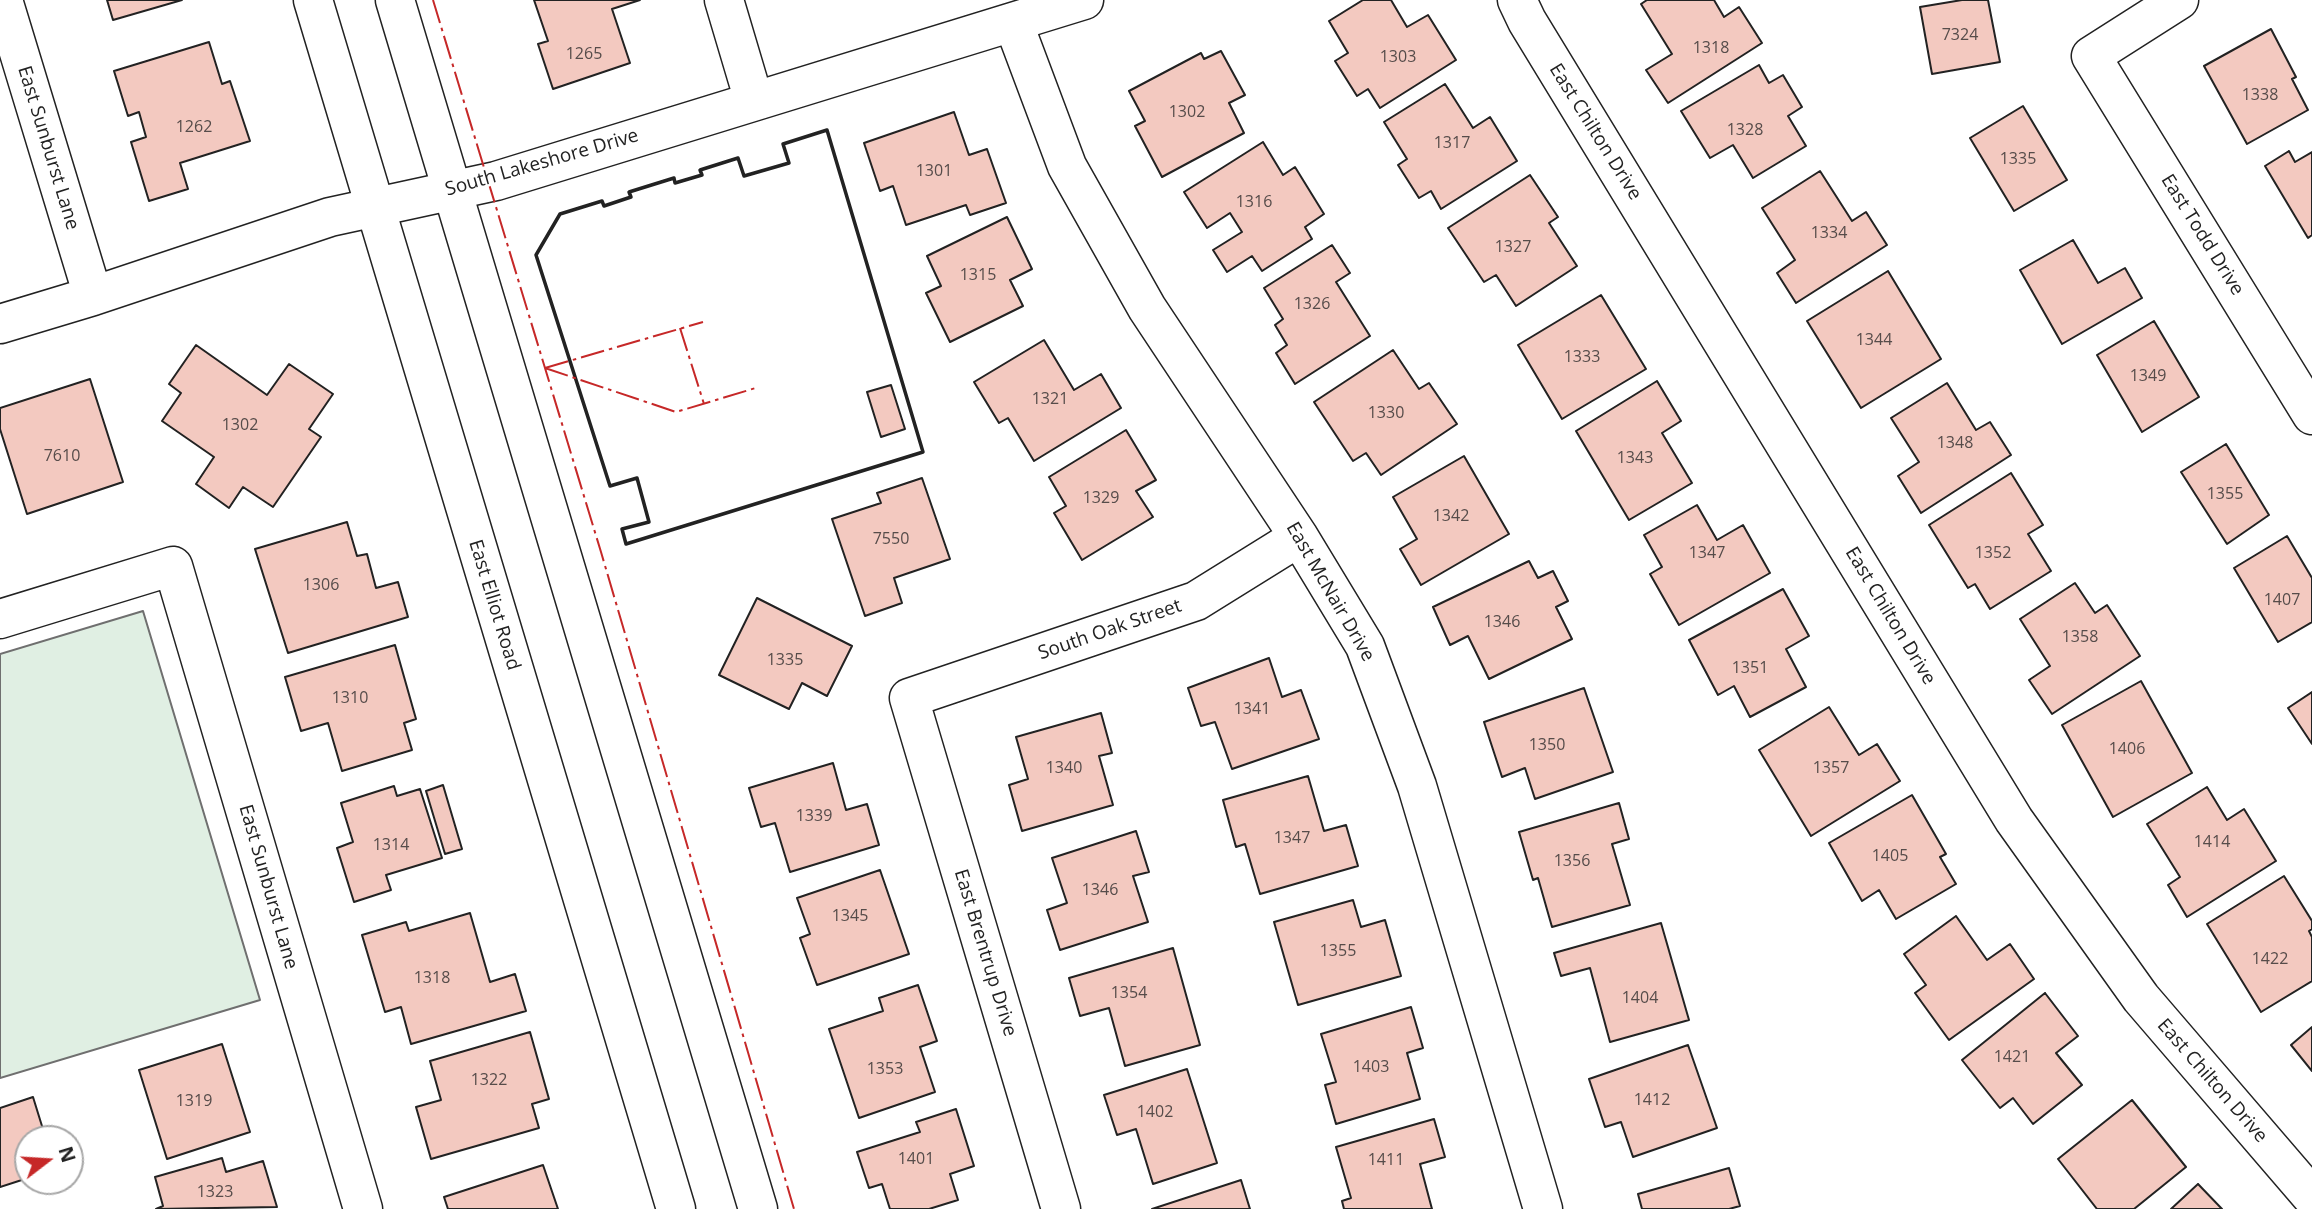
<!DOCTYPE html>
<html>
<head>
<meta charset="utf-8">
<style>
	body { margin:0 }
	#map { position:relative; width:2312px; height:1209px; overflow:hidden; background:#fff; font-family:"Open Sans",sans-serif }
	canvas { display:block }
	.north { position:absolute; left:14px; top:1125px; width:70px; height:70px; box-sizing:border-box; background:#fff; border:2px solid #a7a7a7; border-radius:50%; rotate:73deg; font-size:19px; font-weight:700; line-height:28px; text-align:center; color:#222 }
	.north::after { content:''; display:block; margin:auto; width:24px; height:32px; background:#c62828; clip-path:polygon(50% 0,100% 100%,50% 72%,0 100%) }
</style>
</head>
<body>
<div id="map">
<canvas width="2312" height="1209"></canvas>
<div class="north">N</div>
</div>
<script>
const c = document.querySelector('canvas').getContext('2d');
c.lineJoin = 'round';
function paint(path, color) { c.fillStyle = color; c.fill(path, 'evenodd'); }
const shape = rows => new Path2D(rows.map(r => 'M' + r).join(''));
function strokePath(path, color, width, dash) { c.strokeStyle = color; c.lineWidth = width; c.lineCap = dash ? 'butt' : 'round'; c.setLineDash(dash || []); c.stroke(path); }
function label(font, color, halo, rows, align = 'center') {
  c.font = font + ' "Open Sans",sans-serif'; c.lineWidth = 5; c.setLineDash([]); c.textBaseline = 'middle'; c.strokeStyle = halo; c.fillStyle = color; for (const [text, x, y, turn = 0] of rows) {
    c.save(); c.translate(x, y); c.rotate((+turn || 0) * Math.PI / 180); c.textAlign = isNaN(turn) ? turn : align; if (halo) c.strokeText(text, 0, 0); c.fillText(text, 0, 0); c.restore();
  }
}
const green = shape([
	[143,611,260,1000,0,1078,0,654,143,611]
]);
paint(green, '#e0efe3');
strokePath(green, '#6f6f6f', 2);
const building = shape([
	[107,0,182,0,113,20,107,0],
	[534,0,640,0,612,9,630,63,553,89,538,44,548,41,534,0],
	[1363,0,1391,0,1407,27,1428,15,1456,60,1380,108,1368,89,1357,96,1335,61,1348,53,1329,21,1363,0],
	[1647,0,1714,0,1724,17,1739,7,1762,43,1668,103,1646,70,1672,54,1641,4,1647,0],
	[1962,0,1988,0,2000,62,1932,74,1920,7,1962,0],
	[2271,29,2296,77,2292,79,2308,110,2247,144,2204,66,2271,29],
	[209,42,222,84,230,81,250,141,180,163,188,189,149,201,131,142,146,137,139,112,128,116,114,71,209,42],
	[1221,51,1245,95,1229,103,1244,133,1162,177,1135,126,1145,121,1129,91,1201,53,1204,59,1221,51],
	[1759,65,1769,83,1783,75,1802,107,1788,116,1806,146,1753,178,1733,145,1710,158,1681,111,1759,65],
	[1445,84,1473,128,1490,117,1517,161,1441,209,1431,191,1419,198,1398,165,1407,159,1384,122,1445,84],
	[2023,106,2067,180,2014,211,1970,138,2023,106],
	[954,112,969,155,987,149,1006,203,970,215,966,205,906,225,893,186,880,191,864,143,954,112],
	[1263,142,1283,175,1295,167,1324,214,1305,227,1312,239,1262,271,1252,256,1227,272,1213,250,1242,232,1230,213,1207,228,1184,192,1263,142],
	[2289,151,2295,162,2312,152,2312,235,2308,238,2265,166,2289,151],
	[1820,171,1852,221,1866,212,1887,245,1796,303,1777,273,1795,260,1762,208,1820,171],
	[1530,175,1558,217,1549,223,1577,266,1516,306,1496,275,1484,282,1448,228,1530,175],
	[1007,217,1032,269,1010,280,1023,306,950,342,926,293,941,286,927,256,1007,217],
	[2073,240,2098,283,2125,268,2142,298,2062,344,2020,270,2073,240],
	[1332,245,1350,273,1336,282,1370,336,1295,384,1276,353,1287,345,1275,325,1283,319,1264,288,1332,245],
	[1888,271,1941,359,1861,408,1807,321,1888,271],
	[1601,295,1646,369,1562,419,1518,345,1601,295],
	[2154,321,2199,397,2142,432,2097,355,2154,321],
	[1044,340,1074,390,1101,374,1121,408,1034,461,1008,418,999,423,974,382,1044,340],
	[196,345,267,395,289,364,333,394,309,429,321,437,273,507,243,487,229,508,196,484,214,457,162,421,181,393,169,384,196,345],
	[1393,350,1419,389,1429,383,1457,424,1381,475,1366,453,1353,461,1314,402,1393,350],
	[90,379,123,482,27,514,0,429,0,408,90,379],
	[1657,381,1681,421,1662,433,1692,483,1629,520,1576,431,1657,381],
	[1947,383,1976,430,1990,422,2011,455,1921,513,1898,476,1919,462,1891,418,1947,383],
	[891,385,905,429,881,437,867,392,891,385],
	[1126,430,1156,480,1136,491,1153,517,1082,560,1054,513,1066,506,1049,477,1126,430],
	[2226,444,2269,515,2227,544,2181,472,2226,444],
	[1464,456,1509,534,1421,585,1400,549,1417,539,1393,497,1464,456],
	[2011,473,2043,525,2028,534,2051,571,1990,609,1975,584,1968,588,1929,525,2011,473],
	[922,478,950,559,894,578,902,603,865,616,832,519,881,503,877,493,922,478],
	[1697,505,1717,540,1743,525,1770,573,1679,625,1650,574,1662,567,1644,535,1697,505],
	[347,522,357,556,367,554,376,588,398,582,408,617,288,653,255,549,347,522],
	[2287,536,2312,578,2312,622,2278,642,2234,568,2287,536],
	[1529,561,1538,578,1553,571,1568,601,1556,607,1572,639,1489,679,1468,636,1450,645,1433,607,1529,561],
	[2075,583,2095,613,2107,605,2140,656,2052,714,2029,680,2050,666,2020,619,2075,583],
	[1783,589,1809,636,1786,649,1806,687,1750,717,1734,686,1718,695,1689,640,1783,589],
	[757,598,852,646,827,696,802,683,789,709,719,675,757,598],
	[395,645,416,719,404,723,412,750,342,771,328,723,301,731,285,677,395,645],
	[1269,658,1282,697,1301,690,1319,739,1232,769,1215,722,1201,726,1188,688,1269,658],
	[2141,681,2192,773,2113,817,2062,725,2141,681],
	[1584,688,1613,772,1535,799,1525,768,1502,777,1484,722,1584,688],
	[2312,692,2312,744,2288,708,2312,692],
	[1829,707,1859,755,1877,744,1900,781,1811,836,1759,750,1829,707],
	[1101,713,1112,753,1099,756,1113,805,1022,831,1009,785,1028,779,1016,737,1101,713],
	[833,763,846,810,867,804,879,845,790,872,775,823,761,827,749,788,833,763],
	[1308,776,1324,831,1346,825,1358,866,1260,894,1245,844,1236,847,1223,800,1308,776],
	[443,785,462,849,445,854,426,791,443,785],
	[394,786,397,796,420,789,442,858,386,875,391,890,354,902,337,848,353,842,341,803,394,786],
	[2207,787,2227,820,2244,809,2276,861,2187,917,2168,885,2180,877,2147,824,2207,787],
	[1912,795,1946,854,1940,857,1956,884,1896,919,1879,890,1862,901,1829,843,1912,795],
	[1619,803,1629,839,1612,844,1630,905,1552,927,1538,878,1533,880,1519,832,1619,803],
	[1136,831,1149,872,1133,876,1148,922,1060,950,1047,910,1067,903,1052,858,1136,831],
	[880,870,909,954,817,985,800,938,810,934,797,898,880,870],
	[2284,876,2312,921,2312,929,2309,931,2312,937,2312,981,2261,1012,2207,924,2284,876],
	[1353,900,1361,927,1385,920,1401,976,1298,1005,1274,922,1353,900],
	[470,913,490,982,515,974,526,1011,411,1044,401,1007,385,1012,362,935,406,922,409,931,470,913],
	[1956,916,1987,960,2010,944,2034,979,1949,1040,1915,993,1926,985,1904,954,1956,916],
	[1661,923,1689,1020,1610,1042,1590,968,1561,976,1554,953,1661,923],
	[1173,948,1200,1045,1125,1066,1109,1008,1080,1016,1069,978,1173,948],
	[918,985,937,1041,920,1047,935,1092,859,1118,829,1029,883,1011,879,998,918,985],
	[2045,993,2078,1036,2056,1053,2082,1085,2033,1124,2013,1098,2000,1108,1962,1060,2045,993],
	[1411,1007,1423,1048,1407,1053,1420,1099,1336,1124,1325,1085,1336,1082,1321,1034,1411,1007],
	[2312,1027,2312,1071,2291,1045,2312,1027],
	[530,1032,549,1099,532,1104,539,1128,431,1159,416,1107,441,1100,430,1061,530,1032],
	[222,1044,250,1132,167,1159,139,1070,222,1044],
	[1688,1045,1717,1128,1633,1157,1621,1122,1605,1127,1589,1079,1688,1045],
	[1187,1069,1217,1163,1153,1184,1136,1129,1117,1135,1104,1095,1187,1069],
	[33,1097,46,1139,28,1139,28,1178,0,1187,0,1108,33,1097],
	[2132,1100,2186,1167,2134,1209,2097,1209,2058,1159,2132,1100],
	[956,1109,974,1166,950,1174,958,1200,929,1209,890,1209,882,1184,869,1188,857,1152,920,1132,916,1122,956,1109],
	[1434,1119,1445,1157,1420,1164,1432,1209,1344,1209,1342,1201,1351,1198,1336,1147,1434,1119],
	[222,1158,226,1172,263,1161,277,1207,156,1209,163,1206,155,1177,222,1158],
	[543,1165,558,1209,448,1209,444,1197,543,1165],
	[1729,1168,1740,1206,1729,1209,1642,1209,1638,1194,1729,1168],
	[1241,1180,1250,1209,1152,1209,1241,1180],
	[2198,1184,2222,1209,2171,1209,2198,1184]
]);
paint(building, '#f3c9c0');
strokePath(building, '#222', 2);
const minor = shape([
	[3,0,93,296],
	[724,0,754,101],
	[1517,0,1527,21,2014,820,2141,998,2312,1197],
	[2179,0,2091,56,2312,415],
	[1013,22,1067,166,1147,308,1299,537,1365,646,1417,786,1543,1209],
	[0,324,93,296,330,217,496,181,1084,0],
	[0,619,173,566,363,1209],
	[1061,1209,909,698,1196,601,1299,537]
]);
const major = shape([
	[313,0,676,1209],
	[395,0,758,1209]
]);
strokePath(minor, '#222', 41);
strokePath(major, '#222', 41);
strokePath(minor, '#fff', 38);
strokePath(major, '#fff', 38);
strokePath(shape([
	[827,130,923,452,626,544,622,529,649,522,637,478,610,486,536,255,560,214,602,201,604,206,631,197,629,192,674,178,675,183,702,175,700,170,738,158,744,176,789,163,783,144,827,130]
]), '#222', 3.5);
strokePath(shape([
	[433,0,601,552,794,1209],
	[680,328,704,404],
	[545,368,676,412,759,387],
	[545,368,703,322]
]), '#c62828', 2, [24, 5, 3.5, 5]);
label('16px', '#564c4a', null, [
	["7324",1960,35],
	["1318",1711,48],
	["1265",584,54],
	["1303",1398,57],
	["1338",2260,95],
	["1302",1187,112],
	["1262",194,127],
	["1328",1745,130],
	["1317",1452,143],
	["1335",2018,159],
	["1301",934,171],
	["1316",1254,202],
	["1334",1829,233],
	["1327",1513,247],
	["1315",978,275],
	["1326",1312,304],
	["1344",1874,340],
	["1333",1582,357],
	["1349",2148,376],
	["1321",1050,399],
	["1330",1386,413],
	["1302",240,425],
	["1348",1955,443],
	["7610",62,456],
	["1343",1635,458],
	["1355",2225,494],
	["1329",1101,498],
	["1342",1451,516],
	["7550",891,539],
	["1347",1707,553],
	["1352",1993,553],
	["1306",321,585],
	["1407",2282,600],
	["1346",1502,622],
	["1358",2080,637],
	["1335",785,660],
	["1351",1750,668],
	["1310",350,698],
	["1341",1252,709],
	["1350",1547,745],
	["1406",2127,749],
	["1340",1064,768],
	["1357",1831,768],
	["1339",814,816],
	["1347",1292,838],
	["1414",2212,842],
	["1314",391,845],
	["1405",1890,856],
	["1356",1572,861],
	["1346",1100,890],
	["1345",850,916],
	["1355",1338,951],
	["1422",2270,959],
	["1318",432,978],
	["1354",1129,993],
	["1404",1640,998],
	["1421",2012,1057],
	["1403",1371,1067],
	["1353",885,1069],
	["1322",489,1080],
	["1412",1652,1100],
	["1319",194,1101],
	["1402",1155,1112],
	["1401",916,1159],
	["1411",1386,1160],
	["1323",215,1192]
]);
label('19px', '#222', '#fff', [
	["East Chilton Drive",1595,132,58],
	["East Sunburst Lane",48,148,73],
	["South Lakeshore Drive",542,163,-16],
	["East Todd Drive",2202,235,58],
	["East McNair Drive",1330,592,60],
	["East Elliot Road",494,605,73],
	["East Chilton Drive",1890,616,59],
	["South Oak Street",1110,630,-19],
	["East Sunburst Lane",268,887,74],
	["East Brentrup Drive",985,953,73],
	["East Chilton Drive",2212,1081,49]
]);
</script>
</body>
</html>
